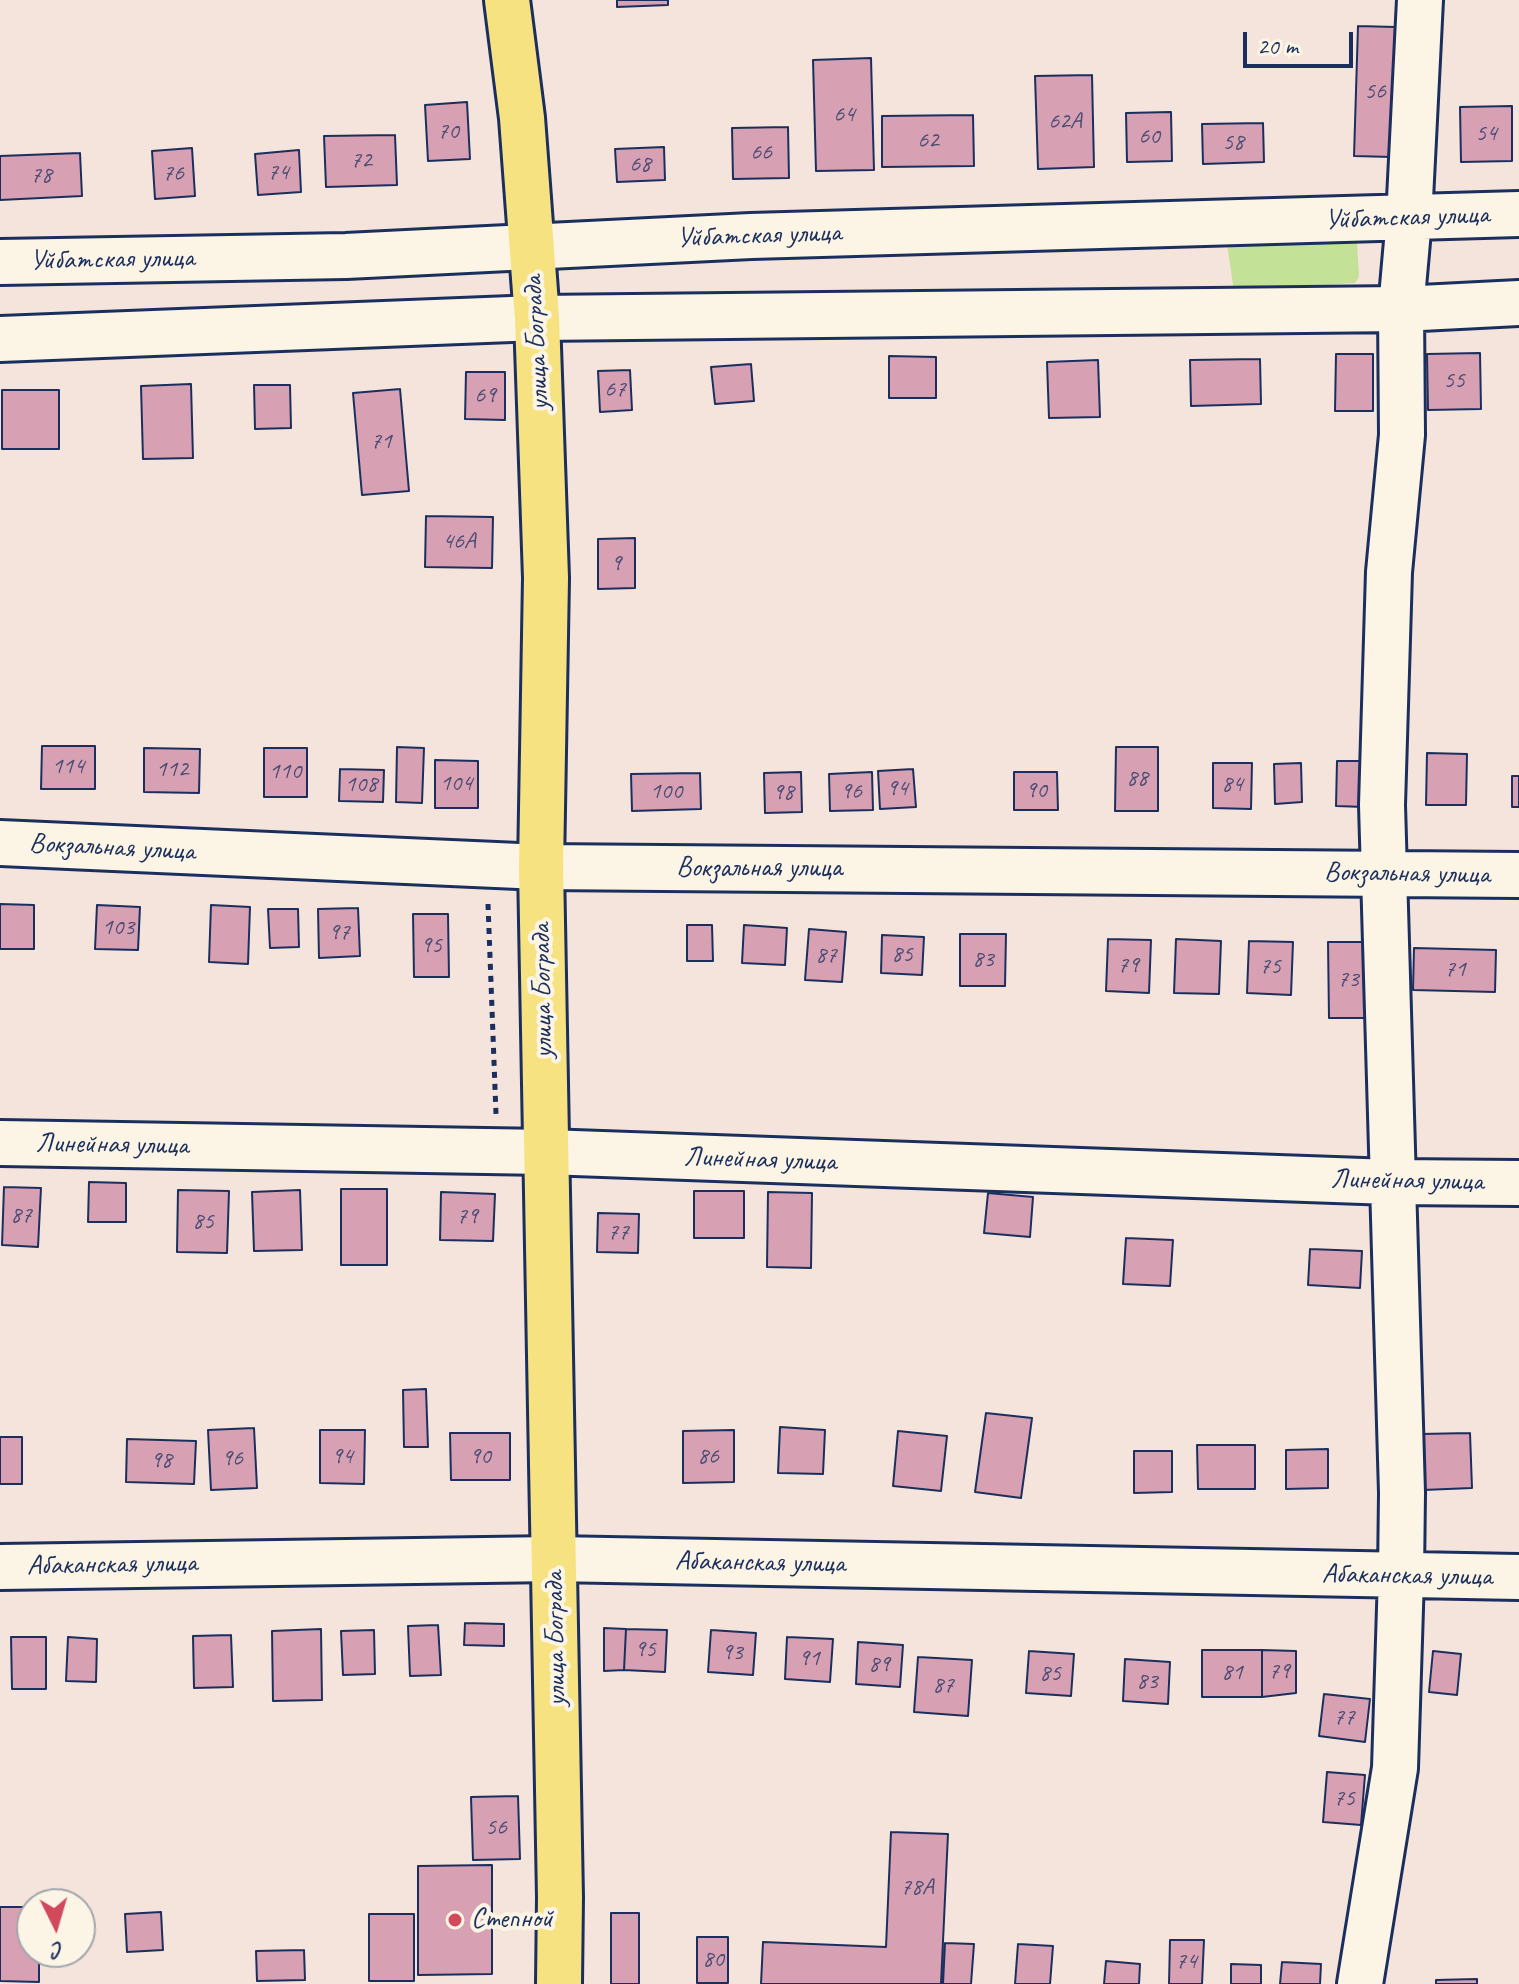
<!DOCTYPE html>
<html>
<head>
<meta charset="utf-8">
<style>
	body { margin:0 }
	#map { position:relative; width:1519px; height:1984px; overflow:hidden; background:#f5e4db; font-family:Caveat,sans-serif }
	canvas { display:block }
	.north { position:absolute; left:16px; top:1888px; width:80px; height:80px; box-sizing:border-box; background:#fcf5e5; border:2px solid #a2a6af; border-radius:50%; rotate:175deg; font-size:22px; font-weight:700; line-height:32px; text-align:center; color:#1b2f5e }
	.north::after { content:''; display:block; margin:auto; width:28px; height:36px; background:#d1495b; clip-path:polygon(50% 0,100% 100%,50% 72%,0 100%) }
	.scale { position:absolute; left:1243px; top:32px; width:110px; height:36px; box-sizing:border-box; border:4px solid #1b2f5e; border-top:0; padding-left:10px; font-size:24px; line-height:28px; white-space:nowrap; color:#1b2f5e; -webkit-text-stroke:6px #fcf5e5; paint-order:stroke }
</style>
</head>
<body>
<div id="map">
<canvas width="1519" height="1984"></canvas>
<div class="north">С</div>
<div class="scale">20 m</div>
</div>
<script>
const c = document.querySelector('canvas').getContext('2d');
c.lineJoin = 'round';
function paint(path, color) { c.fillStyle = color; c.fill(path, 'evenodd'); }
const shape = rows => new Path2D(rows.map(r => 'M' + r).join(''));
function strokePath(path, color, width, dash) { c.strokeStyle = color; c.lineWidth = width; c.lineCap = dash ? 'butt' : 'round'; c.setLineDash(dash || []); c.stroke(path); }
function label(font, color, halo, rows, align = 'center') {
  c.font = font + ' Caveat,sans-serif'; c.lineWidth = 8; c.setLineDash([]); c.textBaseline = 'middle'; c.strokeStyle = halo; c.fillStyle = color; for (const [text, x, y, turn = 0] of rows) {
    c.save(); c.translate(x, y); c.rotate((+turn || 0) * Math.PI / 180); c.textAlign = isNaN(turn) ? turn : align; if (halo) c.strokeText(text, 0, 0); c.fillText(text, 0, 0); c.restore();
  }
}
paint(shape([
	[1226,237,1357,240,1359,277,1355,283,1234,291]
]), '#c4e198');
const building = shape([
	[617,0,668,0,668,5,617,7,617,0],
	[1358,26,1395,27,1392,157,1354,156,1358,26],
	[871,58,874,170,816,171,813,60,871,58],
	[1092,75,1094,167,1038,169,1035,76,1092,75],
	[467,102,470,159,428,161,425,105,467,102],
	[1512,106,1512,161,1461,162,1460,107,1512,106],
	[1171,112,1172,161,1127,162,1126,113,1171,112],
	[973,115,974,166,882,167,882,116,973,115],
	[1263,123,1264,162,1203,164,1202,124,1263,123],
	[788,127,789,178,733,179,732,128,788,127],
	[395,135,397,185,326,187,324,136,395,135],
	[664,147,665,180,617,182,615,149,664,147],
	[192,148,195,196,155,199,152,151,192,148],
	[299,150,301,192,258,195,255,154,299,150],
	[80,153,82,196,0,200,0,156,80,153],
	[1480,353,1481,409,1428,410,1427,354,1480,353],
	[1336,354,1373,354,1373,411,1335,411,1336,354],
	[889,356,936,357,936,398,889,398,889,356],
	[1260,359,1261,404,1191,406,1190,360,1260,359],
	[1098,360,1100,417,1049,418,1047,362,1098,360],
	[751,364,754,401,715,404,711,367,751,364],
	[630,370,632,410,600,412,598,371,630,370],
	[466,372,505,372,505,420,465,419,466,372],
	[191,384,193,458,143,459,141,386,191,384],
	[254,385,290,385,291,428,255,429,254,385],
	[400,389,409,491,362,495,353,393,400,389],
	[2,390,59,390,59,449,2,449,2,390],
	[426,516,493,517,492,568,425,567,426,516],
	[635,538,635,588,598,589,598,539,635,538],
	[42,746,95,746,95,789,41,789,42,746],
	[397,747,424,748,422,803,396,802,397,747],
	[1116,747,1158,747,1158,811,1115,811,1116,747],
	[144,748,200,749,199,793,144,792,144,748],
	[264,748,307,748,307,797,264,797,264,748],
	[1427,753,1467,754,1466,805,1426,805,1427,753],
	[435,760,478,761,478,808,435,808,435,760],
	[1337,761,1366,761,1365,807,1336,806,1337,761],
	[1213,763,1252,763,1251,809,1213,808,1213,763],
	[1301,763,1302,802,1275,804,1274,764,1301,763],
	[340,769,384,770,383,802,339,801,340,769],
	[913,769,916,807,880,809,878,771,913,769],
	[801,772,802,812,765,813,764,773,801,772],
	[872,772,873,810,830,811,829,774,872,772],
	[1014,772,1057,772,1058,810,1014,810,1014,772],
	[700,773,701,809,632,811,631,774,700,773],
	[1512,776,1519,776,1519,807,1512,807,1512,776],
	[0,904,34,905,34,949,0,949,0,904],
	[97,905,140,907,138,950,95,949,97,905],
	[211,905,250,907,248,964,209,962,211,905],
	[358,908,360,956,319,958,318,909,358,908],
	[268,909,298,909,299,947,270,948,268,909],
	[413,914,448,914,449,977,414,977,413,914],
	[687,925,712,925,713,961,687,961,687,925],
	[744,925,787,928,785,965,742,963,744,925],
	[809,929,846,932,842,982,805,980,809,929],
	[960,934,1006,934,1005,986,960,986,960,934],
	[882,935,924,937,922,975,881,973,882,935],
	[1108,939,1151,940,1149,993,1106,991,1108,939],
	[1176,939,1221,941,1219,994,1174,993,1176,939],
	[1249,941,1293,942,1291,995,1247,993,1249,941],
	[1328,942,1367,942,1368,1018,1329,1018,1328,942],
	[1414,948,1496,950,1495,992,1413,990,1414,948],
	[89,1182,126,1183,126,1222,88,1222,89,1182],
	[4,1187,41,1188,38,1247,2,1245,4,1187],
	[341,1189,387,1189,387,1265,341,1265,341,1189],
	[178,1190,229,1191,227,1253,177,1252,178,1190],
	[300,1190,302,1250,254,1251,252,1192,300,1190],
	[694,1191,744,1191,744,1238,694,1238,694,1191],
	[441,1192,495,1194,493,1241,440,1240,441,1192],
	[768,1192,812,1193,811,1268,767,1267,768,1192],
	[988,1193,1033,1197,1030,1237,984,1233,988,1193],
	[598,1213,639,1214,638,1253,597,1252,598,1213],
	[1126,1238,1173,1240,1170,1286,1123,1284,1126,1238],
	[1310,1249,1362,1251,1360,1288,1308,1285,1310,1249],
	[426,1389,428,1447,404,1447,403,1390,426,1389],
	[986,1413,1032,1418,1021,1498,975,1492,986,1413],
	[780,1427,825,1430,823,1474,778,1473,780,1427],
	[254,1428,257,1488,211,1490,208,1430,254,1428],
	[320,1430,365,1430,364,1484,320,1483,320,1430],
	[734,1430,734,1482,683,1483,683,1431,734,1430],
	[898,1431,947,1436,941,1491,893,1486,898,1431],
	[450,1433,510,1433,510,1480,451,1480,450,1433],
	[1470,1433,1472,1488,1423,1490,1421,1434,1470,1433],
	[0,1437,22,1437,22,1484,0,1484,0,1437],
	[127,1439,196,1441,194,1484,126,1482,127,1439],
	[1197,1445,1255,1445,1255,1489,1198,1489,1197,1445],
	[1328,1449,1328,1488,1286,1489,1286,1450,1328,1449],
	[1134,1451,1172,1451,1172,1492,1134,1493,1134,1451],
	[465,1623,504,1624,504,1646,464,1645,465,1623],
	[438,1625,441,1675,410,1676,408,1626,438,1625],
	[604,1628,626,1629,624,1670,604,1671,604,1628],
	[321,1629,322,1700,273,1701,272,1631,321,1629],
	[626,1629,667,1630,665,1672,624,1670,626,1629],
	[374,1630,375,1674,343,1675,341,1631,374,1630],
	[711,1630,756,1633,753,1675,708,1672,711,1630],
	[231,1635,233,1687,194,1688,193,1636,231,1635],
	[11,1637,46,1637,46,1689,12,1689,11,1637],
	[68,1637,97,1639,96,1682,66,1681,68,1637],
	[787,1637,833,1639,830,1682,785,1679,787,1637],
	[858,1642,903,1645,900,1687,856,1684,858,1642],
	[1202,1650,1262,1650,1262,1697,1202,1697,1202,1650],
	[1262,1650,1296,1651,1296,1693,1262,1697,1262,1650],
	[1029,1651,1074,1654,1071,1696,1026,1693,1029,1651],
	[1433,1651,1461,1654,1457,1695,1429,1692,1433,1651],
	[918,1657,972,1660,968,1716,914,1712,918,1657],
	[1125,1659,1170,1662,1168,1704,1123,1701,1125,1659],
	[1324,1694,1370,1699,1365,1742,1319,1736,1324,1694],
	[1327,1772,1365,1775,1361,1825,1323,1822,1327,1772],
	[518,1796,520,1859,473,1860,471,1797,518,1796],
	[891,1832,948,1834,941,1984,761,1984,763,1942,886,1947,891,1832],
	[492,1865,492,1974,418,1975,418,1866,492,1865],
	[0,1907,32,1907,32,1952,39,1952,39,1982,0,1981,0,1907],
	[161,1912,163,1950,127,1952,125,1914,161,1912],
	[611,1913,639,1913,639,1984,611,1984,611,1913],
	[369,1914,414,1914,414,1981,369,1981,369,1914],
	[697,1937,728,1937,728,1983,697,1983,697,1937],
	[1170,1940,1204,1940,1202,1984,1169,1984,1170,1940],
	[945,1943,974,1944,971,1984,943,1984,945,1943],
	[1018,1944,1053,1946,1050,1984,1015,1984,1018,1944],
	[304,1950,305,1980,257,1981,256,1951,304,1950],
	[1106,1961,1140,1964,1139,1984,1104,1984,1106,1961],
	[1282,1962,1321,1964,1320,1984,1280,1984,1282,1962],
	[1231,1964,1261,1965,1261,1984,1231,1984,1231,1964],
	[1477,1979,1477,1984,1436,1984,1436,1980,1477,1979]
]);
paint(building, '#d7a0b3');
strokePath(building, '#1b2f5e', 2);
const minor = shape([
	[0,262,346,256,751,236,1519,214],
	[0,339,537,318,1401,309,1519,303],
	[0,843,541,867,1519,875],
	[0,1143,546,1152,1391,1182,1519,1183],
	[0,1567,554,1559,1519,1577],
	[1360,1984,1395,1768,1401,1576,1402,1493,1382,805,1389,572,1402,435,1401,309,1409,219,1420,0]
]);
const major = shape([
	[507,0,522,118,537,318,546,578,541,867,560,1897,559,1984]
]);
strokePath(minor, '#1b2f5e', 50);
strokePath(major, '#1b2f5e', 50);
strokePath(shape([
	[488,904,496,1114]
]), '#1b2f5e', 5, [6, 6]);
strokePath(minor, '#fcf5e5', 44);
strokePath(major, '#f7e281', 44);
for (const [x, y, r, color] of [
	[455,1920,8,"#d1495b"]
]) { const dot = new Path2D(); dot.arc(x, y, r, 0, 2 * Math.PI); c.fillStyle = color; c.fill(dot); strokePath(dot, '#fcf5e5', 3); }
label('24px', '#4a4b73', null, [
	["56",1375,92],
	["64",844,115],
	["62А",1065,122],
	["70",448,132],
	["54",1486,134],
	["60",1149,137],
	["62",928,141],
	["58",1233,143],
	["66",761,153],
	["72",361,161],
	["68",640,165],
	["74",278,173],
	["76",173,174],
	["78",41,176],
	["55",1454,381],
	["67",615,390],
	["69",485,396],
	["71",381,442],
	["46А",459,542],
	["9",616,564],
	["114",68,767],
	["112",172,770],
	["110",285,772],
	["88",1137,779],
	["104",456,784],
	["108",361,785],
	["84",1232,785],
	["94",897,789],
	["90",1036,791],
	["100",666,792],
	["96",851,792],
	["98",783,793],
	["103",118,928],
	["97",339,933],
	["95",431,946],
	["85",902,955],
	["87",826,956],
	["83",983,960],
	["79",1128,966],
	["75",1270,967],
	["71",1455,970],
	["73",1348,980],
	["87",21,1216],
	["79",467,1217],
	["85",203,1222],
	["77",618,1233],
	["94",342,1457],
	["90",480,1457],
	["86",708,1457],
	["96",232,1459],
	["98",161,1461],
	["95",645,1650],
	["93",732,1653],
	["91",809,1659],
	["89",879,1665],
	["79",1279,1672],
	["81",1232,1673],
	["85",1050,1674],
	["83",1147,1682],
	["87",943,1686],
	["77",1344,1718],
	["75",1344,1799],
	["56",496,1828],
	["78А",917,1888],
	["80",713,1960],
	["74",1186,1962]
]);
label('28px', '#1b2f5e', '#fcf5e5', [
	["Уйбатская улица",1407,218,-2],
	["Уйбатская улица",759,236,-2],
	["Уйбатская улица",112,260,-1],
	["улица Бограда",537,343,-93],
	["Вокзальная улица",112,848,3],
	["Вокзальная улица",759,869],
	["Вокзальная улица",1407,874,1],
	["улица Бограда",543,991,-91],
	["Линейная улица",112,1145,1],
	["Линейная улица",760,1160,2],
	["Линейная улица",1407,1181,1],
	["Абаканская улица",760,1563,1],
	["Абаканская улица",112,1565,-1],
	["Абаканская улица",1407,1576,1],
	["улица Бограда",556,1639,-91]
]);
label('28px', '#1b2f5e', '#fcf5e5', [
	["Степной",471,1920]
], 'left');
</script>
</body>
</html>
